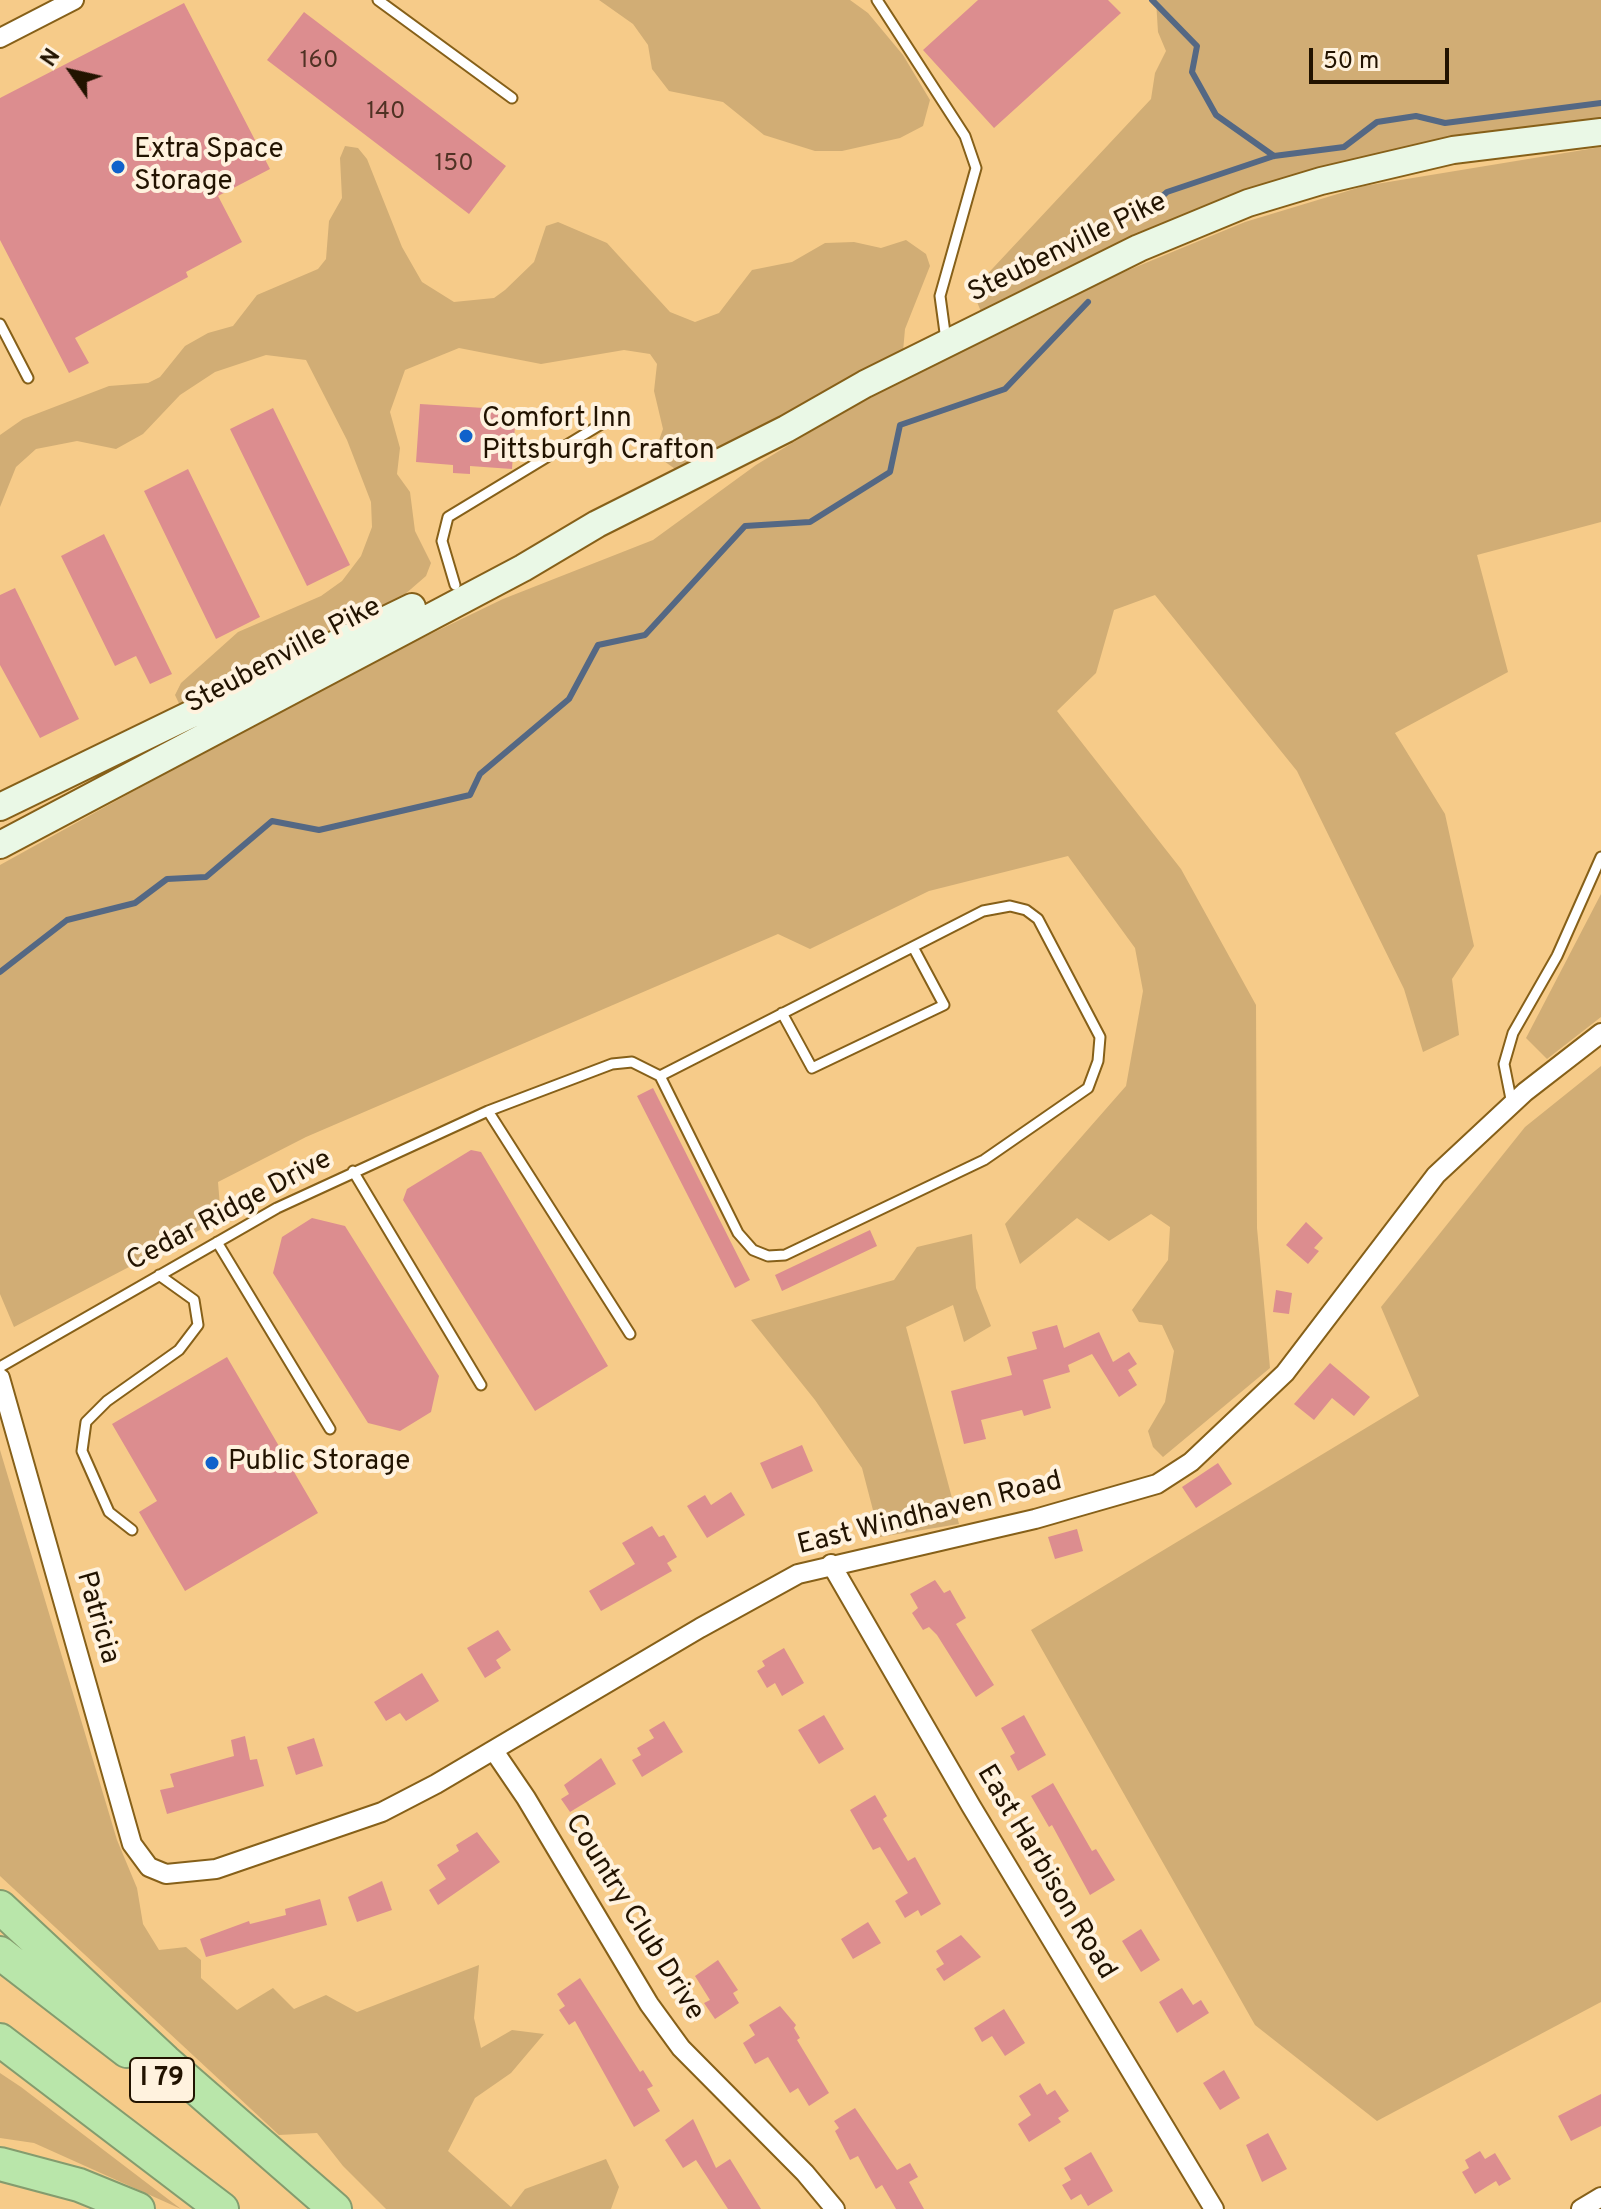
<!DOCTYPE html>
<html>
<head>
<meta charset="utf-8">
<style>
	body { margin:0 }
	#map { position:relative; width:1601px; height:2209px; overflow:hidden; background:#f6cb89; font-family:Overpass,sans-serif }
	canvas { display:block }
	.north { position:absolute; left:32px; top:32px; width:80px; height:80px; -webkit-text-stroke:6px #fff2de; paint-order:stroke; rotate:304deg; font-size:22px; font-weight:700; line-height:32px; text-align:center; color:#221300 }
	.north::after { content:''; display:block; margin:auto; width:28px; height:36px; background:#221300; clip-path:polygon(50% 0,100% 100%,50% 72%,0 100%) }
	.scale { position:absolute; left:1309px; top:48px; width:140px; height:36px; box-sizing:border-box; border:4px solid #221300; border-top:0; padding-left:10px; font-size:24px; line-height:28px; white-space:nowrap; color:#221300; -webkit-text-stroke:6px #fff2de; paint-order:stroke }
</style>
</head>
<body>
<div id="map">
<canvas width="1601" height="2209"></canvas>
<div class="north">N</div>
<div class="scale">50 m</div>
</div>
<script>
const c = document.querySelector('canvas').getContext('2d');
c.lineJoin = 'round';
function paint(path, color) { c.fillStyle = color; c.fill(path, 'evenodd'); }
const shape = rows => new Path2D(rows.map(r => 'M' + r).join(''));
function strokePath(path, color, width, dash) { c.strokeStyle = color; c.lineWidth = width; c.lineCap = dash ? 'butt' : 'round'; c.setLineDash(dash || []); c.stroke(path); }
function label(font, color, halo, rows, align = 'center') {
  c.font = font + ' Overpass,sans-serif'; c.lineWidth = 8; c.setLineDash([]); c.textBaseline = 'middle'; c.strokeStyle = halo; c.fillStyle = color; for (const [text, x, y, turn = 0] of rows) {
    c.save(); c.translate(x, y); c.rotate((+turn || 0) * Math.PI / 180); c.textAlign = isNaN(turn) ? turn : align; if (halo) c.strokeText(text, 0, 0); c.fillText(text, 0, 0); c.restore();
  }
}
paint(shape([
	[599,0,850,0,868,13,903,55,930,100,923,126,900,138,842,151,815,151,764,135,723,102,669,91,652,69,648,45,633,24],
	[1156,0,1601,0,1601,129,1340,173,984,319,975,297,979,283,1151,99,1155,73,1166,51,1158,32],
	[345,146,358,148,367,159,402,247,422,282,454,302,494,298,505,290,534,262,546,226,558,222,607,243,670,312,695,322,719,313,752,270,792,262,825,243,854,242,881,248,906,240,926,254,930,266,905,329,902,363,685,476,654,454,663,429,654,391,657,364,650,354,624,350,541,364,459,348,405,370,390,412,400,448,397,474,410,492,415,531,431,563,426,576,396,602,185,716,175,695,181,683,238,632,321,596,342,581,361,556,372,527,371,502,347,440,306,360,266,355,215,372,180,395,143,434,116,449,77,441,36,449,16,467,0,507,0,435,23,419,109,386,148,383,160,377,185,346,208,333,233,326,257,295,318,269,326,259,329,221,342,198,340,158],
	[1601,147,1601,522,1477,555,1508,672,1395,733,1445,814,1474,946,1452,979,1459,1035,1423,1052,1404,989,1297,771,1155,595,1114,610,1096,673,1057,711,1181,869,1256,1005,1257,1228,1270,1368,1163,1457,1153,1447,1148,1431,1165,1402,1174,1351,1162,1325,1139,1322,1132,1310,1168,1260,1170,1227,1151,1214,1109,1241,1077,1218,1020,1264,1005,1224,1126,1086,1143,991,1135,948,1068,856,929,891,810,949,778,934,306,1137,218,1182,221,1219,14,1327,0,1294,0,865,329,683,503,599,653,540,756,465,871,395,1080,290,1245,222,1364,186],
	[1601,894,1601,1017,1547,1059,1526,1038],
	[1601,1066,1601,2002,1377,2121,1255,2025,1031,1630,1419,1396,1381,1307,1525,1127],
	[972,1234,976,1288,991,1326,964,1342,953,1305,906,1327,959,1524,880,1537,862,1468,815,1400,751,1320,894,1280,917,1247],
	[0,1450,117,1840,137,1888,143,1924,159,1950,186,1947,201,1960,201,1978,237,2010,273,1988,294,2009,326,1995,357,2012,479,1965,474,2018,481,2048,512,2030,544,2034,511,2073,475,2098,448,2151,511,2207,525,2189,606,2159,619,2187,611,2209,386,2209,343,2166,317,2133,279,2135,0,1876],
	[0,2073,21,2087,181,2209,34,2143,0,2138]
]), '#d1ad75');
strokePath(shape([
	[1152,0,1197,46,1192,72,1216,115,1274,156],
	[1138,218,1167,192,1274,156,1344,147,1377,122,1416,116,1445,123,1601,103],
	[0,972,67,920,135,903,167,879,206,877,272,821,319,830,470,795,480,774,569,699,598,645,645,635,745,526,810,522,890,472,900,425,1005,389,1088,302]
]), '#546884', 6);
paint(shape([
	[978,0,1108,0,1121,13,994,128,923,50],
	[184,3,270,169,218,196,242,242,186,272,188,277,75,338,89,363,69,373,0,240,0,98],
	[304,12,506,166,469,214,267,60],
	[420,404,516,410,512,469,470,466,470,474,453,473,453,465,416,462],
	[273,408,350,565,307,586,230,429],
	[188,469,260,617,216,639,144,491],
	[104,534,172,674,150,684,136,656,115,666,61,556],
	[15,588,79,719,40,738,0,665,0,595],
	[653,1088,750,1280,735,1288,637,1096],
	[471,1150,481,1152,608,1366,535,1411,403,1200,407,1189],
	[312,1218,345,1226,439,1376,431,1412,400,1431,368,1423,273,1273,282,1237],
	[1306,1222,1323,1238,1314,1248,1319,1251,1308,1264,1286,1245],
	[870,1230,877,1246,782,1291,775,1275],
	[1276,1290,1292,1293,1289,1314,1273,1312],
	[1057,1325,1064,1348,1099,1332,1113,1362,1129,1352,1137,1364,1128,1370,1137,1385,1119,1397,1092,1354,1068,1365,1070,1372,1043,1380,1051,1408,1024,1416,1022,1410,981,1420,986,1439,964,1444,951,1391,1012,1375,1007,1357,1037,1349,1032,1332],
	[227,1357,318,1513,185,1591,139,1512,157,1501,112,1424],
	[1330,1363,1370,1397,1354,1416,1332,1398,1314,1420,1294,1404],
	[802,1445,813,1471,772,1489,760,1463],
	[1218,1463,1232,1484,1196,1508,1182,1487],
	[731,1492,745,1515,707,1538,687,1506,705,1495,711,1505],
	[652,1526,659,1537,664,1535,677,1557,667,1563,672,1571,601,1611,589,1591,635,1564,622,1543],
	[1077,1529,1083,1551,1055,1559,1048,1537],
	[935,1580,944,1593,950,1590,966,1618,956,1624,994,1685,976,1697,937,1635,929,1627,923,1630,912,1613,918,1608,910,1594],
	[498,1630,511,1650,496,1660,501,1668,485,1678,467,1648],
	[784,1648,804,1683,782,1696,775,1683,767,1688,757,1671,765,1666,762,1661],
	[422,1673,439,1701,406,1721,400,1713,386,1721,374,1702],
	[824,1715,844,1749,819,1764,798,1730],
	[1024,1715,1046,1755,1018,1771,1010,1756,1015,1753,1001,1728],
	[664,1721,683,1752,642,1777,632,1760,641,1755,637,1748,654,1738,649,1730],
	[245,1736,250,1760,257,1759,264,1786,167,1814,160,1790,174,1787,170,1774,234,1756,231,1740],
	[314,1738,323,1766,296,1775,287,1747],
	[601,1758,616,1784,570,1812,561,1799,569,1794,564,1785],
	[1053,1783,1092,1851,1096,1849,1115,1880,1090,1895,1052,1825,1049,1827,1031,1796],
	[875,1795,887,1816,883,1819,908,1861,915,1857,941,1904,921,1916,918,1910,905,1918,895,1901,908,1893,880,1847,873,1850,850,1810],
	[477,1832,500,1862,438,1905,429,1890,446,1879,437,1865,459,1851,456,1845],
	[382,1881,392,1910,357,1922,348,1897],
	[320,1899,327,1925,206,1957,200,1939,249,1921,250,1924,286,1915,285,1909],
	[868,1922,881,1943,853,1959,841,1939],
	[1141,1929,1160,1960,1141,1972,1122,1941],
	[961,1935,981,1957,944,1981,936,1969,944,1964,936,1951],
	[718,1960,738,1990,733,1993,739,2003,715,2019,704,2003,710,2000,695,1976],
	[580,1978,640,2072,643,2070,653,2086,647,2089,660,2111,634,2127,575,2021,569,2025,559,2010,565,2006,557,1994],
	[1182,1988,1193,2005,1201,2000,1209,2013,1177,2033,1159,2002],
	[780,2006,796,2025,794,2028,800,2038,797,2040,829,2093,809,2106,798,2088,790,2093,768,2057,755,2064,743,2043,755,2035,749,2025],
	[1004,2009,1025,2043,1005,2056,992,2036,982,2042,974,2028],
	[1224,2070,1240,2098,1220,2110,1203,2083],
	[1040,2083,1047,2095,1055,2090,1069,2111,1058,2118,1061,2122,1029,2142,1018,2124,1031,2115,1019,2096],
	[1601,2094,1601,2126,1571,2141,1558,2116],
	[855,2108,897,2170,910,2163,918,2177,909,2182,924,2209,896,2209,882,2185,876,2189,858,2156,850,2160,835,2131,839,2128,834,2121],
	[693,2119,716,2168,730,2159,761,2209,728,2209,696,2160,683,2168,665,2140],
	[1268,2133,1287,2169,1262,2182,1246,2145],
	[1480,2151,1485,2159,1495,2153,1511,2179,1499,2186,1496,2181,1475,2194,1462,2172,1469,2168,1465,2160],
	[1091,2152,1113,2191,1088,2206,1081,2194,1071,2200,1062,2185,1071,2180,1064,2168]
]), '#dc8d8f');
const lane = shape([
	[378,0,512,98],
	[877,0,965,136,976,168,940,296,946,340],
	[0,324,28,378],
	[455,585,442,541,448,517,608,420],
	[782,1013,812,1068,944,1005,913,947],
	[1512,1104,1504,1064,1513,1033,1557,956,1601,857],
	[488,1111,630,1334],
	[353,1171,481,1385],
	[217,1242,330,1429],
	[0,1367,277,1208,488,1111,612,1064,632,1062,660,1076,738,1233,753,1250,768,1256,785,1255,984,1160,1088,1088,1098,1061,1100,1037,1038,919,1026,910,1010,906,983,911,660,1076],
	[132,1530,109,1512,82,1451,86,1422,107,1401,179,1350,198,1325,194,1300,159,1275]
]);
const street = shape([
	[0,38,74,0],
	[0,1378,132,1844,149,1867,166,1874,216,1869,382,1812,436,1784,700,1628,798,1574,1035,1519,1157,1484,1191,1462,1285,1373,1436,1175,1525,1092,1601,1033],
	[831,1564,971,1806,1214,2209],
	[494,1751,526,1798,649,2004,681,2048,805,2173,835,2209],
	[1581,2209,1601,2197]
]);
const secondary = shape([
	[0,807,412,607],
	[0,845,523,568,597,524,786,429,865,384,1139,248,1248,203,1321,181,1453,150,1601,132]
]);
const highway = shape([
	[0,1907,165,2061,335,2209],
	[0,1953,127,2051],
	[0,2040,222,2209],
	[0,2164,79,2185,138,2209]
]);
strokePath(lane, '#866019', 13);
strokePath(street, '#866019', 22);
strokePath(secondary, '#866019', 30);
strokePath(highway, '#849c6e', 36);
strokePath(lane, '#fff', 9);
strokePath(street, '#fff', 18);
strokePath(secondary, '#eaf8e6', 26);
strokePath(highway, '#b9e6aa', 32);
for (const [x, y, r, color] of [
	[118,167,8,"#1062cb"],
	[466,436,8,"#1062cb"],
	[212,1463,8,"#1062cb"]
]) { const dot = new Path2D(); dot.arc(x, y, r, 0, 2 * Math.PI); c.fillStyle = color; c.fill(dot); strokePath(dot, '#fff2de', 3); }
label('24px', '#503224', null, [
	["160",319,62],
	["140",386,113],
	["150",454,165]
]);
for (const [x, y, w] of [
	[162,2080,64]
]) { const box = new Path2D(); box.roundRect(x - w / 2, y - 22, w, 44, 6); c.fillStyle = '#fff2de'; c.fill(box); strokePath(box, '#221300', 2); }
label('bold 26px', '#221300', null, [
	["I 79",162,2080]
]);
label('28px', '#221300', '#fff2de', [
	["Extra Space",134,151],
	["Storage",134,183],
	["Comfort Inn",482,420],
	["Pittsburgh Crafton",482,452],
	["Public Storage",228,1463]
], 'left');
label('28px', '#221300', '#fff2de', [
	["Steubenville Pike",1068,249,-26],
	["Steubenville Pike",284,657,-28],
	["Cedar Ridge Drive",230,1212,-28],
	["East Windhaven Road",930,1515,-14],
	["Patricia",96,1618,74],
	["East Harbison Road",1045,1873,59],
	["Country Club Drive",633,1918,58]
]);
</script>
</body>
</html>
